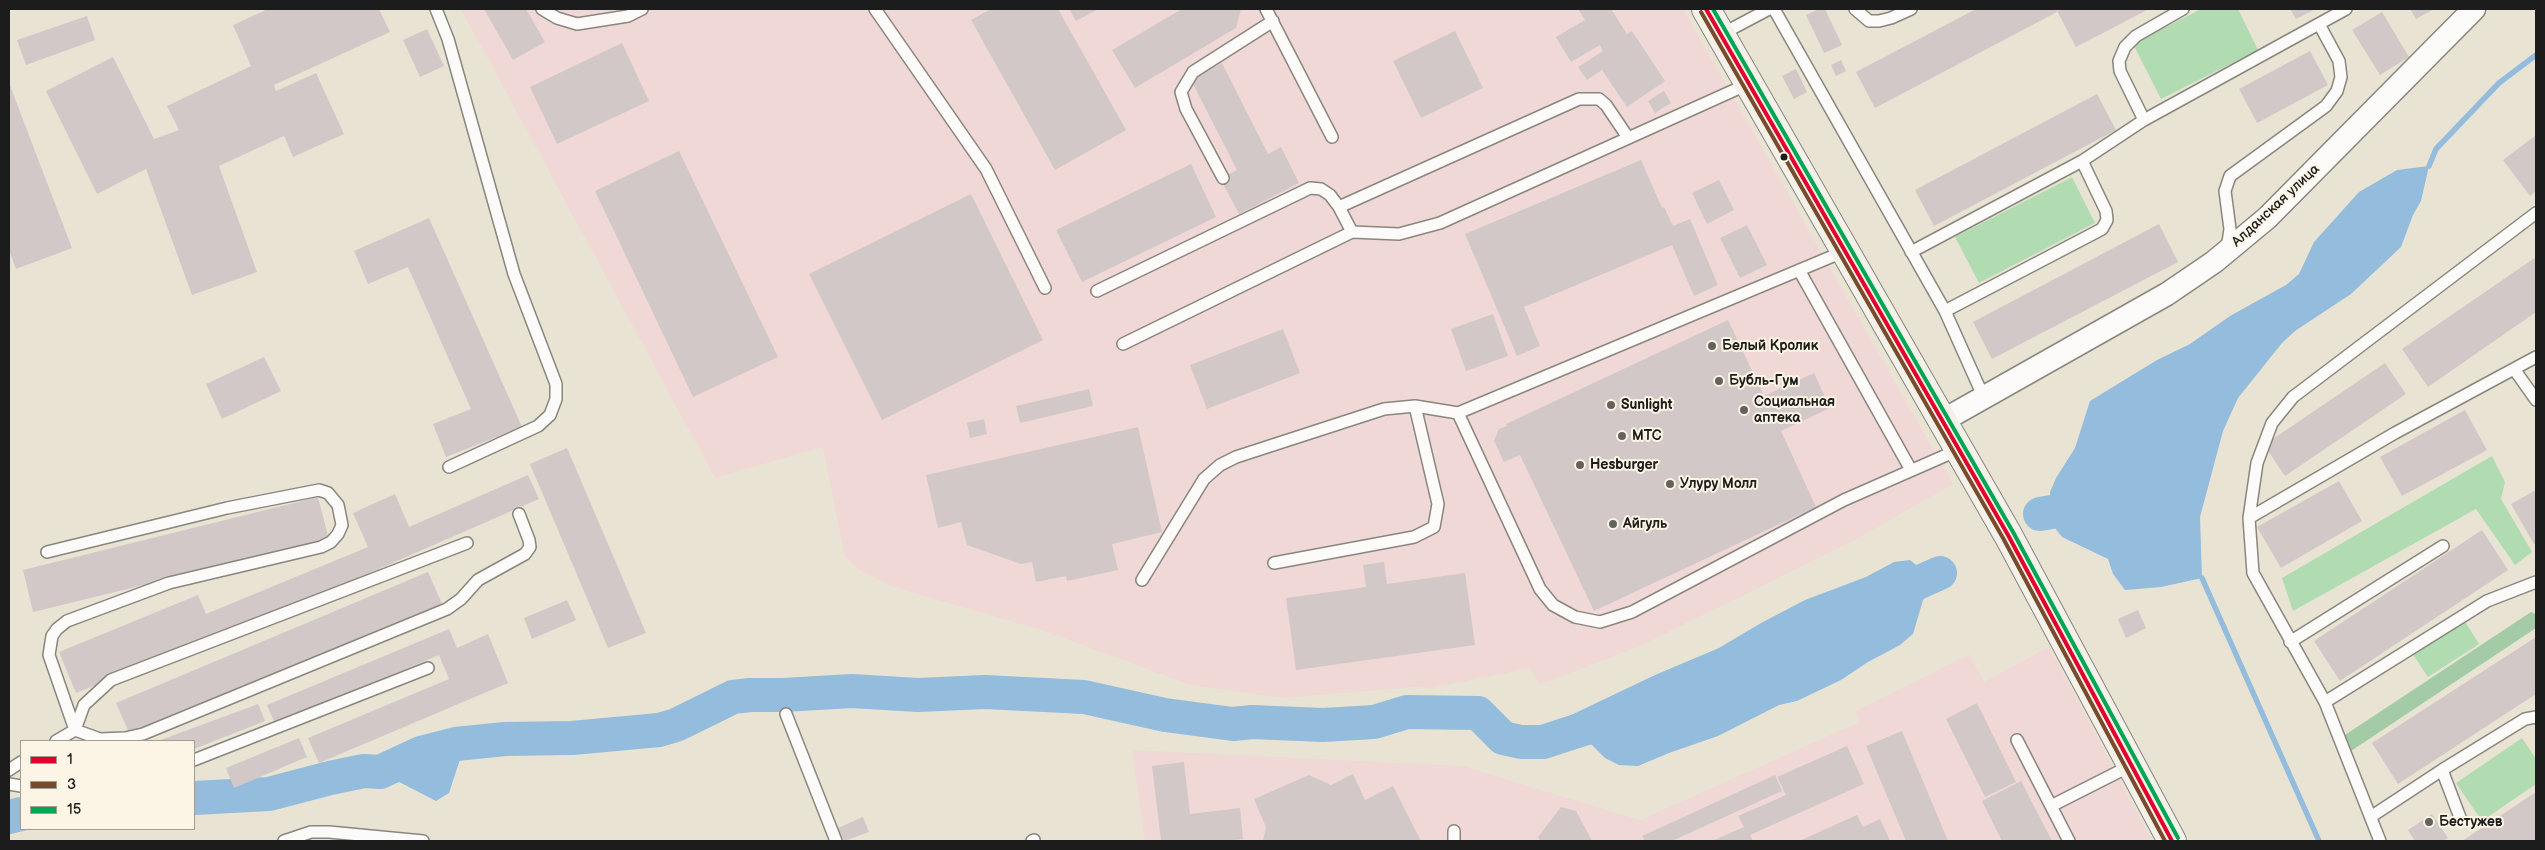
<!DOCTYPE html>
<html>
<head>
<meta charset="utf-8">
<style>
	body { margin:0 }
	#map { position:relative; width:2545px; height:850px; overflow:hidden; background:#e9e3d4; font-family:"Balsamiq Sans",sans-serif }
	canvas { display:block }
	.frame { position:absolute; inset:0; border:10px solid #1c1c1c; pointer-events:none }
	.legend { position:absolute; left:20px; top:740px; width:175px; height:90px; box-sizing:border-box; background:#fcf5e5; border:1px solid #a29e95; margin:0; padding:6px 9px; list-style:none; font-size:15px; color:#1c1c1c }
	.legend li { display:flex; align-items:center; gap:10px; height:25px }
	.legend b { width:25px; border:1px solid #a29e95 }
</style>
</head>
<body>
<div id="map">
<canvas width="2545" height="850"></canvas>
<div class="frame"></div>
<ul class="legend">
<li><b style="height:6px;background:#e4002b"></b>1</li>
<li><b style="height:6px;background:#7a4b2a"></b>3</li>
<li><b style="height:6px;background:#00a651"></b>15</li>
</ul>
</div>
<script>
const c = document.querySelector('canvas').getContext('2d');
c.lineJoin = 'round';
function paint(path, color) { c.fillStyle = color; c.fill(path, 'evenodd'); }
const shape = rows => new Path2D(rows.map(r => 'M' + r).join(''));
function strokePath(path, color, width, dash) { c.strokeStyle = color; c.lineWidth = width; c.lineCap = dash ? 'butt' : 'round'; c.setLineDash(dash || []); c.stroke(path); }
function label(font, color, halo, rows, align = 'center') {
  c.font = font + ' "Balsamiq Sans",sans-serif'; c.lineWidth = 4; c.setLineDash([]); c.textBaseline = 'middle'; c.strokeStyle = halo; c.fillStyle = color; for (const [text, x, y, turn = 0] of rows) {
    c.save(); c.translate(x, y); c.rotate((+turn || 0) * Math.PI / 180); c.textAlign = isNaN(turn) ? turn : align; if (halo) c.strokeText(text, 0, 0); c.fillText(text, 0, 0); c.restore();
  }
}
paint(shape([
	[461,9,1683,9,1953,484,1855,540,1640,646,1539,685,1530,668,1430,688,1415,687,1283,698,1191,685,1041,630,893,587,861,571,845,557,823,447,715,478],
	[2049,647,2152,841,1145,841,1132,750,1463,766,1640,820,1860,722,1855,712,1969,654,1984,682]
]), '#f0d8d7');
paint(shape([
	[2201,9,2238,9,2258,50,2161,99,2133,44],
	[2072,177,2095,223,1979,283,1955,237],
	[2492,456,2505,482,2501,499,2532,552,2515,565,2476,509,2293,611,2282,578],
	[2464,620,2479,644,2428,677,2412,653],
	[2522,738,2536,759,2536,784,2482,821,2456,783]
]), '#b1dcb2');
paint(shape([
	[2531,612,2536,614,2536,628,2351,751,2345,735]
]), '#a3cba6');
paint(shape([
	[2429,166,2421,201,2413,215,2401,247,2351,294,2295,331,2282,343,2238,398,2223,431,2200,517,2202,578,2161,587,2125,590,2113,574,2108,559,2062,537,2052,524,2050,492,2056,478,2075,448,2090,401,2157,360,2190,344,2230,316,2286,285,2299,274,2314,242,2359,192,2397,170],
	[1910,560,1937,582,1923,600,1913,634,1900,645,1868,662,1841,680,1797,701,1779,705,1718,736,1669,753,1638,766,1619,765,1605,758,1592,745,1576,739,1543,742,1546,727,1655,675,1719,648,1761,623,1805,600,1866,577,1894,562],
	[468,735,449,793,436,801,380,772,418,741]
]), '#94bcdd');
strokePath(shape([
	[2429,166,2436,149,2499,83,2536,55],
	[2202,578,2319,841]
]), '#94bcdd', 5.5);
strokePath(shape([
	[2040,514,2092,505,2095,501],
	[1888,596,1940,573],
	[194,798,269,794,330,778,364,771,380,772,421,753,456,744,505,739,572,738,659,730,676,725,733,697,750,695,783,695,852,691,918,695,985,692,1084,697,1165,715,1233,724,1252,722,1323,725,1374,722,1407,712,1478,713,1503,738,1521,742,1543,742,1586,728],
	[9,817,21,814]
]), '#94bcdd', 34);
paint(shape([
	[268,9,379,9,390,32,274,85,276,91,316,73,344,134,293,157,284,136,219,166,257,272,192,295,146,169,97,194,46,91,113,57,154,139,179,130,167,106,251,66,233,25],
	[484,9,526,9,545,42,513,60],
	[991,9,1058,9,1126,130,1055,170,971,20],
	[1069,9,1098,9,1076,21],
	[1182,9,1241,9,1236,28,1135,88,1112,50],
	[1578,9,1611,9,1627,34,1632,31,1665,81,1627,107,1602,70,1587,80,1578,67,1603,51,1600,45,1571,62,1556,37,1585,20],
	[1819,9,1825,9,1842,45,1824,53,1806,15],
	[1976,9,2056,9,2057,12,1875,108,1856,72],
	[2061,9,2149,9,2076,47,2057,11],
	[2290,9,2316,9,2296,19],
	[2410,9,2434,9,2416,19],
	[2382,12,2409,57,2380,75,2352,30],
	[87,16,95,40,26,65,17,40],
	[427,29,444,66,420,77,403,40],
	[1455,31,1483,88,1421,118,1393,61],
	[622,43,649,101,557,144,530,87],
	[2310,51,2328,85,2257,123,2239,89],
	[1841,60,1846,71,1836,76,1831,65],
	[1222,63,1268,154,1281,147,1299,183,1239,214,1220,178,1237,170,1191,80],
	[1796,69,1807,92,1794,99,1782,76],
	[9,83,72,248,16,269,9,250],
	[1664,91,1671,103,1655,113,1648,101],
	[2097,94,2116,130,1934,226,1915,190],
	[2536,135,2536,191,2530,196,2503,160],
	[679,151,778,357,693,397,595,191],
	[1641,160,1662,208,1664,207,1673,226,1690,219,1718,285,1694,296,1672,245,1524,307,1540,346,1517,356,1465,234],
	[1191,164,1216,217,1082,282,1056,230],
	[1719,180,1734,210,1707,224,1692,193],
	[971,194,1043,340,882,420,809,274],
	[429,218,522,427,446,457,433,424,471,409,408,267,368,284,354,251],
	[2159,224,2178,262,1992,359,1973,322],
	[1747,225,1767,265,1740,278,1720,238],
	[2536,257,2536,312,2428,387,2402,349],
	[1493,314,1508,356,1466,371,1451,329],
	[1728,320,1764,396,1814,373,1830,408,1781,431,1816,507,1594,611,1520,455,1504,462,1494,441,1499,429,1507,426,1506,424],
	[1283,329,1300,373,1207,409,1190,365],
	[264,357,281,391,222,419,206,384],
	[2385,363,2406,394,2285,476,2264,445],
	[1089,389,1093,406,1020,423,1016,406],
	[2465,410,2487,450,2402,496,2380,457],
	[984,419,987,434,970,438,967,423],
	[1138,427,1162,532,1112,544,1118,570,1067,581,1066,576,1036,582,1032,562,1021,564,967,545,961,522,938,528,926,475],
	[567,448,646,633,608,648,530,464],
	[528,475,539,499,358,578,76,693,59,652,198,595,206,614,368,547,353,513,395,494,409,527],
	[2339,481,2362,521,2281,568,2257,527],
	[2536,490,2536,543,2534,544,2511,504],
	[318,497,329,540,33,612,23,570],
	[2482,530,2508,570,2340,681,2314,641],
	[1384,562,1387,584,1465,573,1475,645,1296,670,1286,598,1366,587,1363,565],
	[428,572,443,606,130,735,116,703],
	[567,600,576,620,532,639,524,618],
	[2138,610,2146,628,2126,638,2118,619],
	[449,629,457,648,488,634,508,683,319,763,308,738,449,679,439,655,275,724,267,705],
	[2536,637,2536,694,2398,784,2372,743],
	[1977,703,2016,782,1985,797,1946,719],
	[258,704,265,721,194,749,194,741,158,741],
	[1902,731,1948,841,1906,841,1866,746],
	[299,738,307,757,234,788,226,768],
	[1847,746,1864,784,1750,835,1753,841,1712,841,1744,827,1738,816,1786,795,1777,777],
	[1184,762,1190,814,1240,808,1243,839,1223,841,1161,841,1152,766],
	[1353,774,1365,800,1393,786,1421,841,1263,841,1266,827,1254,799,1309,775,1331,785],
	[1775,775,1782,791,1672,841,1645,841,1642,836],
	[2021,781,2052,841,2002,841,1982,801],
	[2536,792,2536,841,2462,841],
	[1561,807,1576,811,1592,841,1540,841,1538,837],
	[2432,814,2448,838,2443,841,2415,841,2408,830],
	[1857,815,1863,827,1880,819,1890,841,1799,841],
	[863,817,869,832,844,841,838,828]
]), '#d3c8c8');
const lane = shape([
	[436,9,448,39,514,274,556,384,556,399,550,415,538,426,449,467],
	[542,9,557,18,577,24,628,16,642,9],
	[875,9,986,169,1045,288],
	[1266,9,1332,137],
	[1774,9,1945,311,1984,398],
	[1855,9,1869,21,1879,21,1891,18,1911,9],
	[1720,35,1769,9],
	[2144,120,2346,9],
	[1223,178,1186,109,1181,92,1193,72,1273,21],
	[1339,207,1579,99,1599,99,1606,105,1627,136],
	[2227,249,2230,229,2225,191,2230,176,2326,106,2337,91,2341,77,2339,61,2319,24],
	[1845,251,1458,413,1540,589,1553,605,1575,617,1600,622,1632,612,1844,500,1958,450],
	[1911,252,2082,161,2144,120,2120,71,2119,61,2125,47,2136,36,2183,9],
	[1799,270,1911,470],
	[1097,291,1310,188,1321,189,1330,195,1339,207,1352,232],
	[1945,311,2102,229,2107,220,2106,211,2082,161],
	[1123,344,1352,232,1399,234,1440,223,1748,84],
	[2514,369,2536,400],
	[2249,518,2395,433,2536,357],
	[47,552,227,508,319,490,328,493,338,505,342,525,338,534,331,542,321,547,169,583,67,621,57,629,52,636,49,655,75,730,100,739,125,738,143,734,447,609,461,599,478,580,525,554,530,547,529,540,519,514],
	[1274,563,1414,537,1434,527,1438,504,1415,406,1458,413],
	[1142,580,1204,479,1220,465,1236,457,1384,409,1415,406],
	[2290,642,2443,546],
	[2325,702,2487,601,2536,582],
	[786,714,836,841],
	[2017,740,2069,841],
	[56,741,75,730,84,705,111,680,467,543],
	[194,760,428,668],
	[9,770,21,762],
	[2442,770,2525,719,2536,717],
	[9,784,21,786],
	[2051,806,2132,765],
	[2372,816,2442,770,2461,820],
	[284,841,311,832,329,832,423,841],
	[1032,841,1034,840],
	[1454,841,1454,831],
	[2380,841,2325,702,2253,573,2249,518,2257,463,2272,423,2293,397,2536,213]
]);
const street = shape([
	[1942,421,2167,294,2214,262,2267,218,2474,9]
]);
const secondary = shape([
	[1706,9,2008,535,2172,841]
]);
strokePath(lane, '#89867e', 14);
strokePath(street, '#89867e', 25);
strokePath(secondary, '#89867e', 30);
strokePath(lane, '#fcfbf9', 11);
strokePath(street, '#fcfbf9', 22);
strokePath(secondary, '#f3f1ea', 28);
strokePath(shape([
	[1706,9,2008,535,2172,841]
]), '#e4002b', 4);
strokePath(shape([
	[1701,12,2003,538,2165,841]
]), '#7a4b2a', 4);
strokePath(shape([
	[1713,9,2013,532,2178,838]
]), '#00a651', 4);
for (const [x, y, r, color] of [
	[1784,157,4.5,"#1c1c1c"],
	[1712,346,5,"#64625c"],
	[1719,381,5,"#64625c"],
	[1611,405,5,"#64625c"],
	[1744,410,5,"#64625c"],
	[1622,436,5,"#64625c"],
	[1580,465,5,"#64625c"],
	[1670,484,5,"#64625c"],
	[1613,524,5,"#64625c"],
	[2429,822,5,"#64625c"]
]) { const dot = new Path2D(); dot.arc(x, y, r, 0, 2 * Math.PI); c.fillStyle = color; c.fill(dot); strokePath(dot, '#fcf5e5', 2); }
label('14px', '#1c1c1c', '#fcf5e5', [
	["Алданская улица",2276,206,-43]
]);
label('bold 14px', '#1c1c1c', '#fcf5e5', [
	["Белый Кролик",1722,346],
	["Бубль-Гум",1729,381],
	["Социальная",1754,402],
	["аптека",1754,418],
	["Sunlight",1621,405],
	["МТС",1632,436],
	["Hesburger",1590,465],
	["Улуру Молл",1680,484],
	["Айгуль",1623,524],
	["Бестужев",2439,822]
], 'left');
</script>
</body>
</html>
